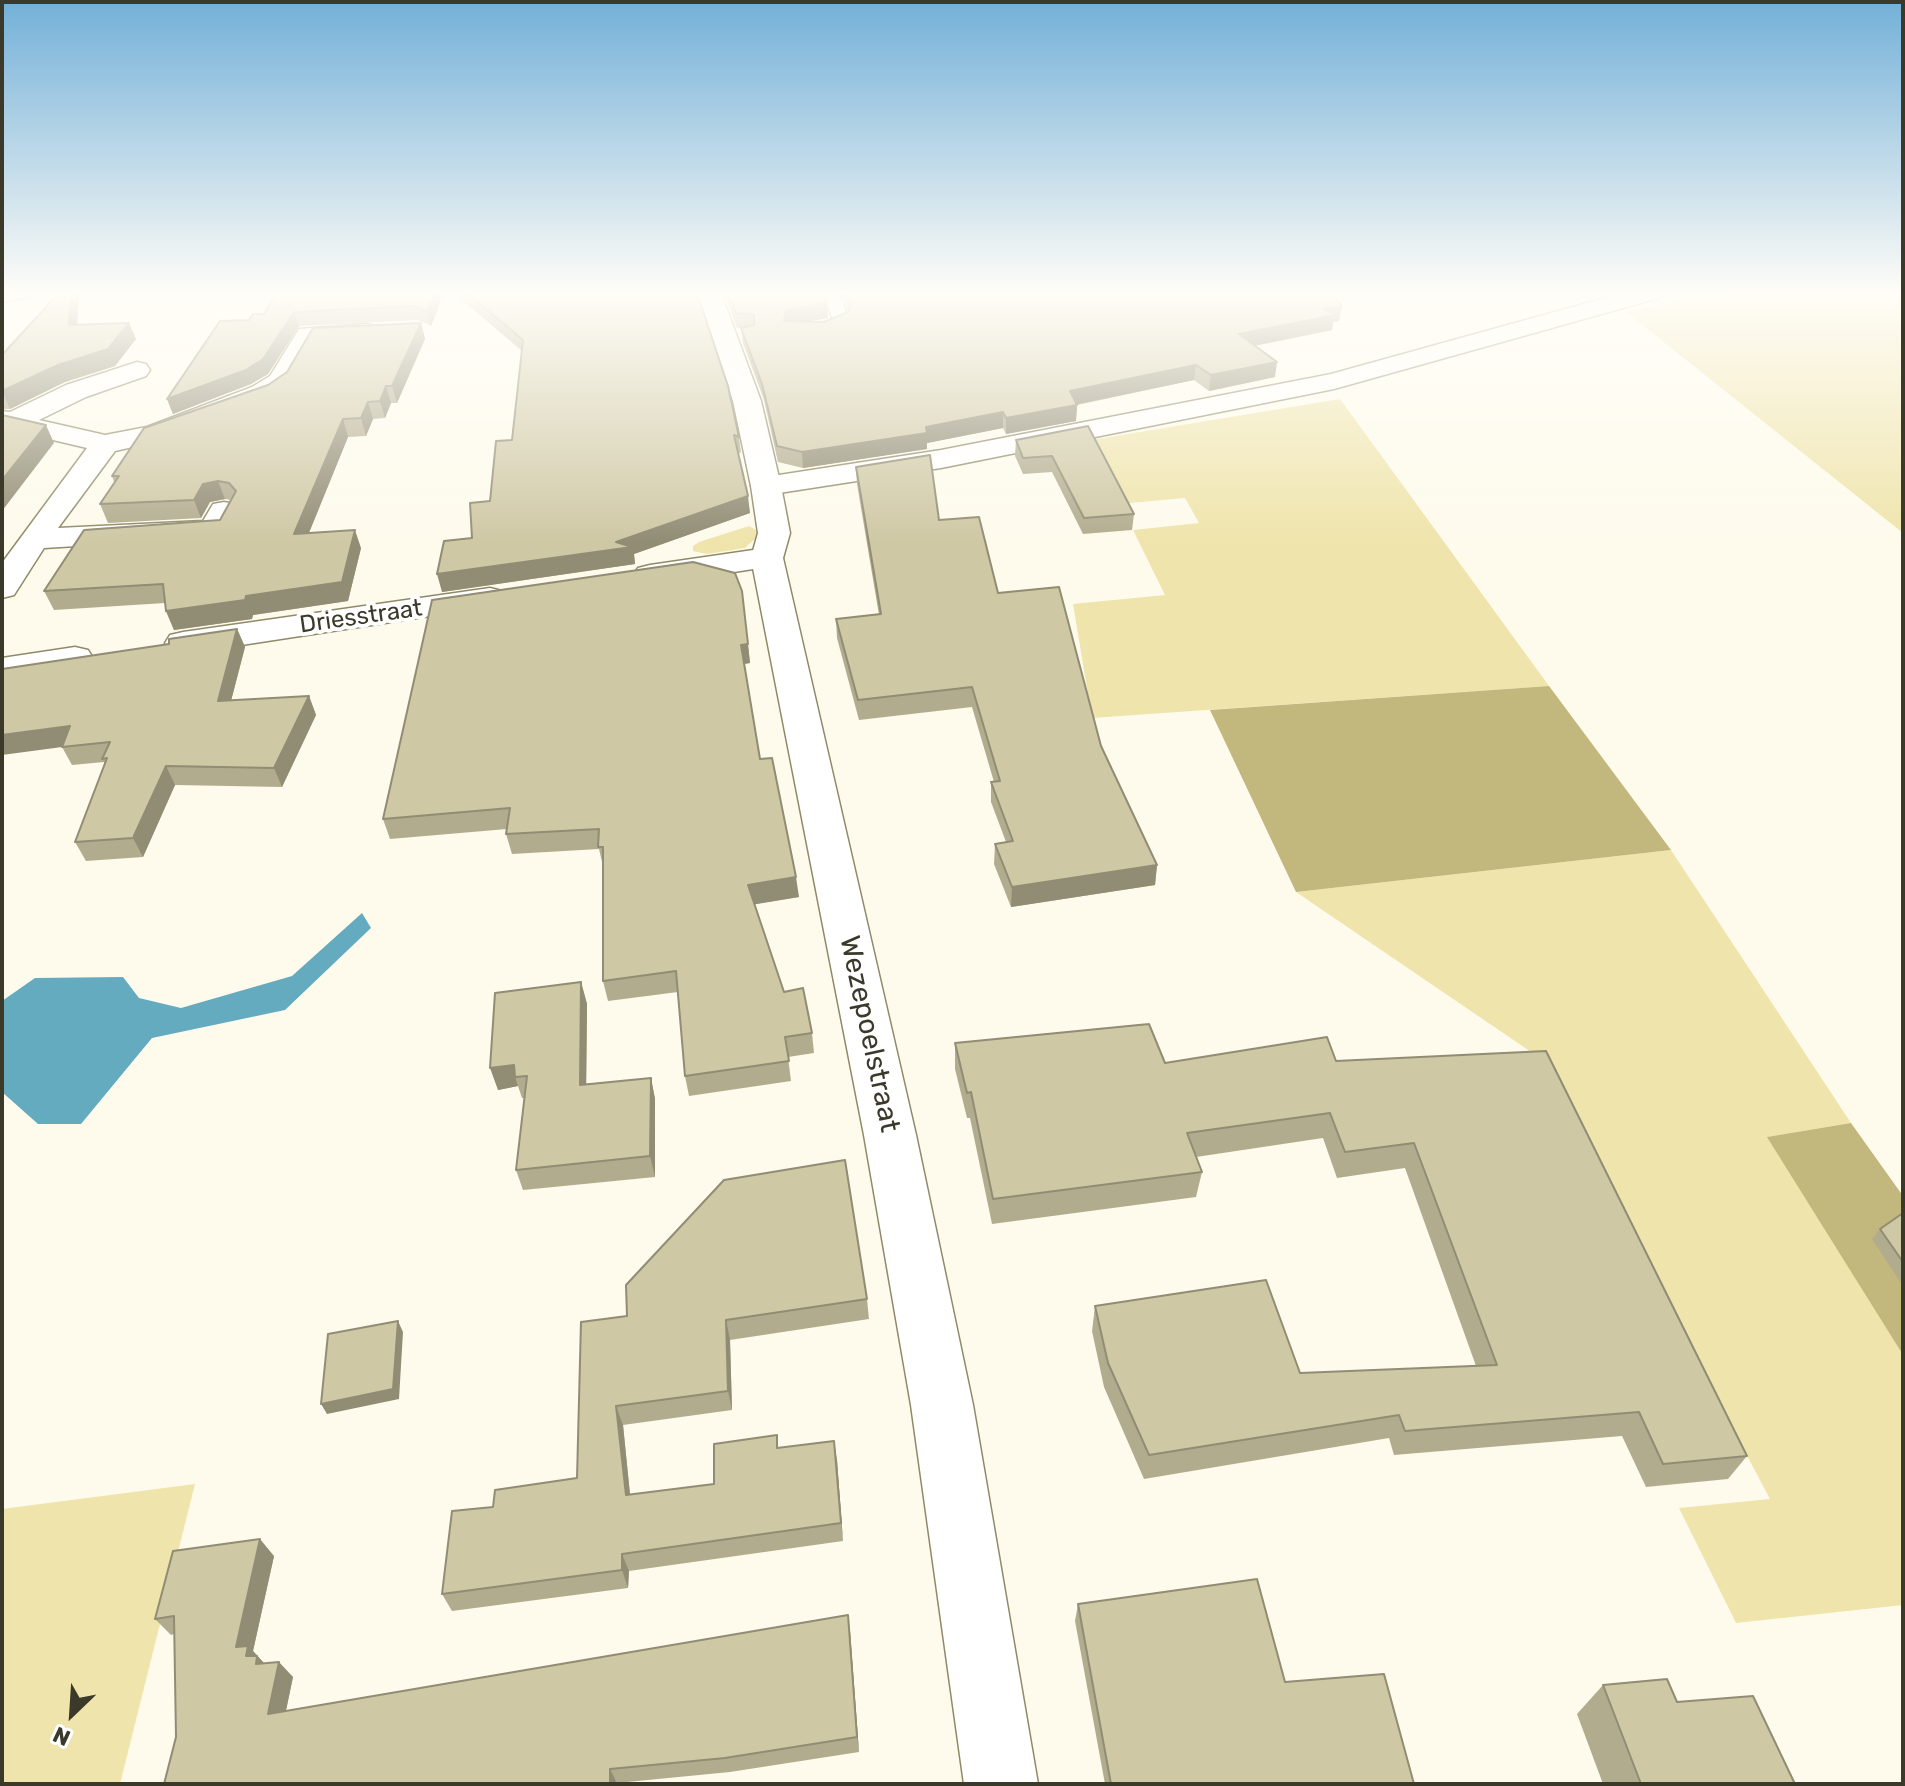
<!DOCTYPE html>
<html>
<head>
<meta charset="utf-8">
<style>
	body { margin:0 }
	#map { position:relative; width:1905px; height:1786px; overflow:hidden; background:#fefbed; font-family:Rubik,sans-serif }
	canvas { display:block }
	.frame { position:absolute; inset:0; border:4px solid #3b392a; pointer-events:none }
	.north { position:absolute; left:32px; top:1674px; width:80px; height:80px; -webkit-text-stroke:6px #fff; paint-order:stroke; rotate:205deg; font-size:22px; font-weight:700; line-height:32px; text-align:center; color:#3b392a }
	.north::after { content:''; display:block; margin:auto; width:28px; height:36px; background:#3b392a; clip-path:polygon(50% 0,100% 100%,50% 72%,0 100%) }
</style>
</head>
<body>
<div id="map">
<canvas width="1905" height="1786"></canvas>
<div class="frame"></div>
<div class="north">N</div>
</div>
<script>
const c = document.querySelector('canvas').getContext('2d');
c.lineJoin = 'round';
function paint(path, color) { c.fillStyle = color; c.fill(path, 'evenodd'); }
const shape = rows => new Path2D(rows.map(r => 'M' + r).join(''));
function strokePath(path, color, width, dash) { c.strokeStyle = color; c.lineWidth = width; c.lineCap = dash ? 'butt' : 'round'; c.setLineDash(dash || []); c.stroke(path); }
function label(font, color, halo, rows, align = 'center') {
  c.font = font + ' Rubik,sans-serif'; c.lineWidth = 8; c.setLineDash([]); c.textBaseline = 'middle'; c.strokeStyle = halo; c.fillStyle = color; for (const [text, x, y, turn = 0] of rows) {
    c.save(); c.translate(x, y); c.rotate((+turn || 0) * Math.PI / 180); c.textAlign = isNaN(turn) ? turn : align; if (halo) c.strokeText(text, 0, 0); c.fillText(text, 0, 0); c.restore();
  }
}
paint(shape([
	[1746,293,1903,293,1903,533,1626,312,1693,296],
	[1340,399,1549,686,1092,718,1073,604,1165,595,1133,530,1199,523,1185,498,1119,504,1091,440],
	[749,526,756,530,758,536,745,548,707,554,693,551,693,546,699,542],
	[1671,850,1851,1123,1768,1137,1903,1355,1903,1605,1736,1623,1679,1508,1770,1499,1534,1054,1296,892],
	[195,1484,120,1784,2,1784,2,1509]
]), '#efe4ab');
paint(shape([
	[1549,686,1671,850,1296,892,1210,710],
	[1851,1123,1903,1196,1903,1355,1767,1137]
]), '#c2b77c');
paint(shape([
	[362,913,371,928,285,1010,152,1038,81,1124,38,1124,2,1092,2,1001,35,978,123,977,139,998,181,1008,292,976]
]), '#64abc0');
const service = shape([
	[2,293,34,293,31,296,2,302,2,293],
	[823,293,839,293,849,321,839,330,807,333,807,327,833,320,823,293]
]);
const minor = shape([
	[1623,293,1662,293,1659,298,1334,389,941,468,766,495,755,492,751,486,755,480,766,477,941,450,1331,374,1623,293],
	[367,324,376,327,380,332,376,337,316,341,290,387,272,399,164,440,115,451,58,528,203,521,213,504,224,502,235,504,240,511,225,537,44,548,14,595,2,598,2,563,87,448,2,428,2,411,10,412,66,385,137,362,146,364,150,370,146,376,86,397,39,420,105,435,147,427,252,387,270,376,299,329,367,324],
	[767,548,779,551,783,558,779,565,650,585,638,582,633,575,638,568,650,565,767,548],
	[490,588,502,591,507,598,502,605,183,654,170,651,165,643,170,635,183,632,490,588],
	[75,647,88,650,93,658,88,666,2,680,2,658,75,647]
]);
const tertiary = shape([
	[697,293,721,293,761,401,781,486,790,533,783,558,916,1135,973,1405,1038,1784,964,1784,911,1405,864,1135,751,558,758,533,751,486,733,401,697,293]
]);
strokePath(service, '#908a68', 3);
strokePath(minor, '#908a68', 3);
strokePath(tertiary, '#908a68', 3);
paint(service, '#fff');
paint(minor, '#fff');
paint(tertiary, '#fff');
paint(shape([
	[59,293,78,293,79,295,77,325,129,323,136,339,115,366,65,382,10,409,2,409,2,355],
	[276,293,439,306,431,326,418,320,299,326,268,374,251,384,173,414,167,399,249,320,264,314],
	[460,293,697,293,739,437,741,453,738,452,750,513,634,554,635,564,442,592,472,538,490,501,512,440,522,351,462,300],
	[724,293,824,293,828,318,805,322,824,322,848,312,848,311,842,293,1331,293,1342,306,1339,321,1333,322,1332,330,1255,346,1275,377,1209,391,1194,380,1077,405,1076,421,1006,434,1003,428,927,443,927,449,803,468,778,462,764,400,743,343,741,328,737,328],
	[421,323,425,339,397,403,391,403,385,418,373,419,366,436,348,437,309,533,361,548,348,601,253,615,252,619,174,630,166,611,165,603,54,610,44,591,220,520,231,500,225,499,210,502,201,518,108,523,100,504,114,482,112,476,268,385],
	[1088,426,1134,514,1132,530,1083,534,1052,472,1023,474,1015,456,1016,440],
	[856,467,939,520,998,593,1101,746,1157,865,1155,885,1011,907,994,864,995,844,1006,842,991,802,991,782,994,782,972,707,859,720,837,638,836,619,879,615,857,484],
	[742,591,750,663,744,664,760,759,799,897,754,904,784,992,812,1033,814,1053,788,1057,791,1081,689,1096,685,1076,678,992,608,1001,603,981,603,866,599,849,512,854,506,834,507,829,390,839,383,819],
	[237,629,245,647,231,701,309,696,316,715,282,787,175,785,143,857,86,861,75,842,105,764,104,762,72,765,62,747,169,644],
	[581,982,587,1004,586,1084,651,1078,655,1099,655,1177,523,1190,516,1170,524,1098,522,1098,518,1086,498,1090],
	[955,1043,1165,1063,1336,1061,1747,1456,1728,1479,1646,1487,1622,1436,1394,1455,1389,1438,1144,1479,1104,1387,1092,1331,1095,1306,1300,1373,1476,1366,1405,1168,1337,1178,1323,1138,1196,1157,1202,1172,1196,1197,992,1224,970,1118,967,1118,955,1069],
	[1903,1213,1903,1286,1872,1239,1880,1229],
	[867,1299,869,1319,730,1340,732,1410,623,1425,630,1495,714,1484,779,1448,837,1460,843,1541,629,1571,628,1588,452,1611,442,1594,493,1507,577,1478,627,1316],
	[274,1556,253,1651,264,1663,293,1677,286,1711,850,1631,859,1752,730,1772,617,1783,617,1784,164,1784,176,1737,174,1634,171,1635,155,1619],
	[1078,1604,1285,1682,1414,1784,1105,1784,1075,1621],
	[1603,1685,1677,1702,1795,1784,1603,1784,1577,1714]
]), '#b2ac8e');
paint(shape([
	[71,293,78,293,79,295,76,342,69,325],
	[436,293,443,293,439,306,431,326,427,312],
	[827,303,828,318,787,325,784,321,786,310],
	[1342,306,1339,321,1333,322,1332,330,1237,349,1239,334,1324,309],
	[294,312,299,326,268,374,251,384,173,414,167,399],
	[129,323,136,339,115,366,65,382,10,409,2,391,58,365],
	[421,323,425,339,397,403,392,386],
	[1277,362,1275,377,1209,391,1211,375],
	[1196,365,1194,380,1069,406,1070,391],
	[386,386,391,403,385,418,380,401],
	[368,402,373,419,366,436,361,418],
	[1077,405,1076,421,1006,434,1006,418],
	[1003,412,1003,428,927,443,927,449,803,468,802,452],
	[343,419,348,437,301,552,294,534],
	[46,425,54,443,2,511,2,480],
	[218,481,225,499,210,502,201,518,194,500,203,484],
	[748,496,750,513,634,554,635,564,442,592,437,574,616,542],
	[355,530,361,548,348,601,253,615,252,619,174,630,166,611,246,596],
	[237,629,245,647,226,720,218,701],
	[748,644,750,663,743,664,741,645],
	[309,696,316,715,282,787,274,768],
	[70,726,62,747,2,755,2,735],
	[166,766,175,785,143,857,133,838],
	[1157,865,1155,885,1011,907,1012,887],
	[796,877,799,897,751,905,748,885],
	[581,982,587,1004,586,1106,580,1085],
	[514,1065,515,1077,518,1086,498,1090,490,1068],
	[651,1078,655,1099,655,1177,650,1156],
	[726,1320,730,1340,732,1410,728,1391],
	[398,1321,403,1332,399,1399,327,1414,321,1404],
	[616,1406,623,1425,632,1514,626,1495],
	[834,1441,837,1460,843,1541,841,1523],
	[260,1539,274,1556,253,1651,271,1671,260,1671,236,1647],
	[622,1554,629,1571,628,1588,622,1570],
	[848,1615,850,1631,859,1752,857,1737],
	[279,1662,293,1677,282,1729,268,1714],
	[610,1769,617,1783,617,1784,610,1784]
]), '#918c74');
const building = shape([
	[59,293,71,293,69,325,129,323,108,349,58,365,2,391,2,355,59,293],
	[276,293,436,293,427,312,414,306,294,312,263,359,246,370,167,399,220,321,249,320,253,314,264,314,276,293],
	[467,293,697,293,728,386,739,437,734,435,748,496,616,542,632,547,437,574,444,541,472,538,470,503,490,501,496,441,512,440,523,340,467,293],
	[728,293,824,293,827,303,786,310,784,321,824,322,848,312,851,305,846,293,1331,293,1342,306,1324,309,1335,315,1239,334,1277,362,1211,375,1196,365,1070,391,1077,405,1006,418,1003,412,926,427,927,433,802,452,777,446,762,384,741,328,754,325,754,315,736,313,728,293],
	[421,323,392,386,386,386,380,401,368,402,361,418,343,419,294,534,355,530,342,582,246,596,245,600,166,611,163,584,44,591,84,530,220,520,236,491,229,483,218,481,203,484,194,500,100,504,119,476,112,476,144,428,268,385,287,372,313,328,421,323],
	[2,415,46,425,2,480,2,415],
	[1088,426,1134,514,1084,518,1052,456,1023,458,1016,440,1088,426],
	[930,455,939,520,979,517,998,593,1059,587,1101,746,1157,865,1012,887,995,844,1013,841,991,782,1000,781,972,687,858,700,836,619,881,614,856,467,930,455],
	[693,562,735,573,742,591,748,644,741,645,760,759,772,758,796,877,748,885,784,992,803,988,812,1033,785,1037,789,1061,685,1076,676,971,603,981,603,847,598,847,599,829,506,834,510,808,383,819,432,600,693,562],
	[237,629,218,701,309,696,274,768,166,766,133,838,75,842,107,758,102,759,110,742,62,747,70,726,2,735,2,669,169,644,169,639,237,629],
	[581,982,580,1085,651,1078,650,1156,516,1170,527,1076,515,1077,514,1065,490,1068,495,993,581,982],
	[1149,1024,1165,1063,1327,1037,1336,1061,1546,1051,1747,1456,1663,1464,1639,1412,1405,1431,1399,1415,1149,1455,1108,1363,1095,1306,1266,1280,1300,1373,1497,1365,1414,1143,1345,1152,1330,1113,1187,1133,1202,1172,993,1199,971,1092,967,1093,955,1043,1149,1024],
	[845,1160,867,1299,726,1320,728,1391,616,1406,626,1495,714,1484,714,1444,777,1435,777,1448,834,1441,841,1523,622,1554,622,1570,442,1594,452,1511,493,1507,495,1490,577,1478,581,1322,627,1316,626,1285,724,1180,845,1160],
	[1903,1213,1903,1262,1880,1229,1903,1213],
	[398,1321,393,1389,321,1404,328,1334,398,1321],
	[260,1539,236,1647,248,1646,246,1656,257,1656,256,1664,279,1662,268,1714,848,1615,857,1737,725,1758,610,1769,610,1784,164,1784,176,1737,174,1616,155,1619,173,1551,260,1539],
	[1257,1579,1285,1682,1384,1674,1414,1784,1111,1784,1078,1604,1257,1579],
	[1667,1679,1677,1702,1753,1696,1795,1784,1641,1784,1603,1685,1667,1679]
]);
paint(building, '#cfc8a5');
strokePath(building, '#918c74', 2);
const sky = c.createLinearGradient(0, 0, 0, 543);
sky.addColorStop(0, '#73b0d8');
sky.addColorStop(0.54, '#fffdf7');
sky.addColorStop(1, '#fffdf700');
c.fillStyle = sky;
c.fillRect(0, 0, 1905, 543);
label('24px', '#3b392a', '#fff', [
	["Driesstraat",361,617,-8]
]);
label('28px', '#3b392a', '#fff', [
	["Wezepoelstraat",869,1034,78]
]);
</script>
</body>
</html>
